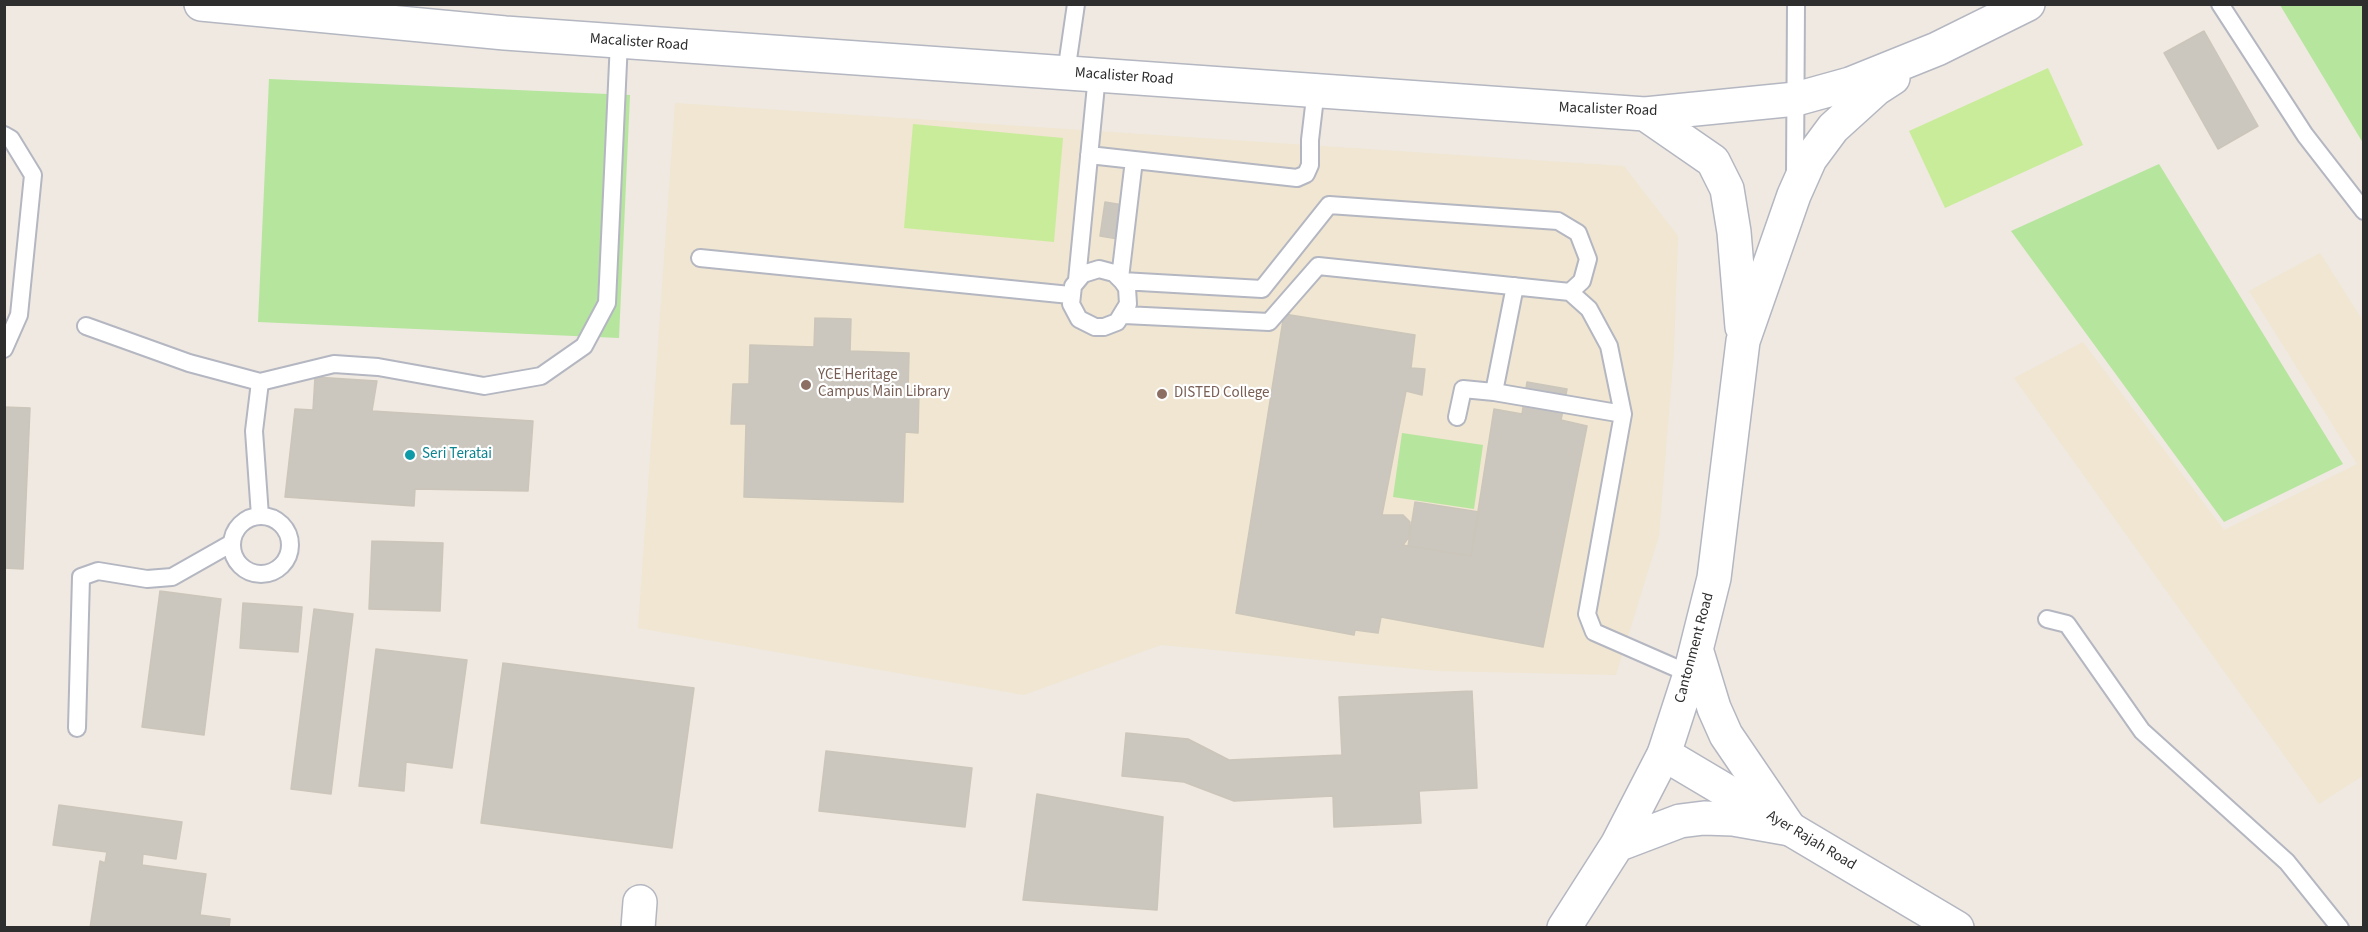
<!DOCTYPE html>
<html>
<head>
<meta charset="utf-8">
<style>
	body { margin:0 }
	#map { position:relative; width:2368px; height:932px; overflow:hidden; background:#efe9e1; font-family:"Source Sans 3",sans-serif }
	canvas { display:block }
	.frame { position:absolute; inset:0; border:6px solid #2e2e2e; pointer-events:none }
</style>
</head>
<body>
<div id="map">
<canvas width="2368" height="932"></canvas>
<div class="frame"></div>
</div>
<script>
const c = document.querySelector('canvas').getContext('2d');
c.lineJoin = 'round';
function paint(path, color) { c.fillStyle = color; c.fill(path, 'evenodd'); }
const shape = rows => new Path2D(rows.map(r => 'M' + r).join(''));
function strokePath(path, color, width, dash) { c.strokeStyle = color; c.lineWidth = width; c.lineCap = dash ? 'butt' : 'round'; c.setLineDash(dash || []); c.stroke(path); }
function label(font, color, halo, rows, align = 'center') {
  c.font = font + ' "Source Sans 3",sans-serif'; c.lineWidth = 4.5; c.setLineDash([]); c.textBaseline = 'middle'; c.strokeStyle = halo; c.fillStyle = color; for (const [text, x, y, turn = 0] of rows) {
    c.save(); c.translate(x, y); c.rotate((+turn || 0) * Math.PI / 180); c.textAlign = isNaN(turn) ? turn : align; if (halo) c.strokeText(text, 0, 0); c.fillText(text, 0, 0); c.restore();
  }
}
paint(shape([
	[675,103,1624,166,1678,236,1674,351,1659,536,1616,675,1437,671,1161,645,1024,695,638,628],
	[2320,253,2363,321,2364,775,2319,804,2014,378,2083,342,2224,530,2357,464,2249,291]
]), '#f0e6d1');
paint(shape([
	[2280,5,2363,5,2363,143],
	[269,79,630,95,619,338,258,322],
	[2159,164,2343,464,2224,522,2011,231],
	[1402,433,1483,445,1474,509,1393,497]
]), '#b6e59e');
paint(shape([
	[2048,68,2083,145,1945,208,1909,131],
	[913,124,1063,138,1054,242,904,228]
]), '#c9ec9a');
const building = shape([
	[2204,31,2258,126,2218,149,2164,53,2204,31],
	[1105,202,1123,205,1118,239,1100,236,1105,202],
	[1284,314,1415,335,1411,368,1425,369,1422,395,1406,391,1382,515,1403,515,1410,522,1409,537,1403,545,1408,546,1471,556,1494,409,1522,414,1527,382,1567,389,1561,420,1587,426,1543,647,1381,617,1378,633,1355,630,1354,635,1236,613,1284,314],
	[815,318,851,319,850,351,909,353,908,392,919,392,918,433,905,432,903,502,744,497,746,424,731,424,733,384,749,384,750,345,814,347,815,318],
	[315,377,377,381,372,411,533,421,528,491,415,489,414,506,285,497,295,409,313,410,315,377],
	[4,407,30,408,23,569,4,568,4,407],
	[1415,502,1479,512,1471,556,1408,546,1415,502],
	[372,541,443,543,440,611,369,609,372,541],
	[160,591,221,599,204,735,142,727,160,591],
	[243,603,302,607,298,652,240,648,243,603],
	[314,609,353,614,331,794,291,789,314,609],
	[376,649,467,660,452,768,406,762,404,791,359,786,376,649],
	[503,663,694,688,672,848,481,823,503,663],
	[1472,691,1477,788,1419,791,1421,823,1334,827,1333,796,1234,801,1184,782,1122,776,1126,733,1188,739,1229,760,1342,755,1339,697,1472,691],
	[826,751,972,768,965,827,819,811,826,751],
	[1037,794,1163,817,1157,910,1023,900,1037,794],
	[59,805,182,822,176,859,143,854,142,865,206,874,200,915,230,919,229,928,90,928,100,861,105,863,107,852,53,845,59,805]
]);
paint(building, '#cbc7bf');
strokePath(building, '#cbc5ba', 1.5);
const service = shape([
	[2220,4,2305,135,2364,211],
	[1066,73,1076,4],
	[4,135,11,139,33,175,19,315,4,349],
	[1089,155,1297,178,1306,174,1310,165,1310,140,1316,89],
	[1795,174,1796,4],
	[700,258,1070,295],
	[1120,278,1134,160],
	[1077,280,1097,75],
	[1122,281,1127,288,1128,304,1117,322,1104,327,1095,327,1079,319,1071,304,1073,286,1083,274,1099,269,1114,273,1122,281,1262,289,1329,205,1558,221,1578,233,1588,259,1582,281,1570,292,1318,266,1269,322,1124,315],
	[1570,292,1589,309,1609,346,1623,414,1587,614,1594,632,1690,674],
	[86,326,189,363,260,382,334,364,378,367,484,386,541,376,584,346,607,303,619,41],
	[260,382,254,431,260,516],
	[1494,392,1623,414],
	[1457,417,1463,389,1494,392,1515,286],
	'232 545a29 29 0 1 1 58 0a29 29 0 1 1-58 0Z',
	[2047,619,2067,624,2142,731,2287,862,2340,928],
	[77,728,81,577,98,571,147,579,172,577,232,543]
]);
const minor = shape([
	[1664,754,1957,928],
	[638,928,640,902]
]);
const secondary = shape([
	[201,4,505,33,1645,114,1796,99,1850,84,1937,49,2028,4],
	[1645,114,1713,161,1727,189,1734,232,1742,327],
	[1697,652,1714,708,1726,735,1790,829],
	[1617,845,1680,821,1704,818,1733,819,1790,829],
	[1564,928,1617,845,1664,754,1690,674,1714,578,1743,341,1794,195,1810,159,1833,128,1876,89,1893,78]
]);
strokePath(service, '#b4b7c1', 20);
strokePath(minor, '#b4b7c1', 36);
strokePath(secondary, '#b4b7c1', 36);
strokePath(service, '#fff', 16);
strokePath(minor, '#fff', 33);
strokePath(secondary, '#fff', 33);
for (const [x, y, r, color] of [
	[806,385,6,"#8d6e63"],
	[1162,394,6,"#8d6e63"],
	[410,455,6,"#0f9aa8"]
]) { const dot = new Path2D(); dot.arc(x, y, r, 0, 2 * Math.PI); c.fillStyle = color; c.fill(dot); strokePath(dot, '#fff', 2); }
label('15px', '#2e2e2e', '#fff', [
	["Macalister Road",639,43,4],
	["Macalister Road",1124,77,4],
	["Macalister Road",1608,110,2],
	["Cantonment Road",1695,648,-75],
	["Ayer Rajah Road",1811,841,31]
]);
label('15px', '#785e54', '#fff', [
	["YCE Heritage",818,376],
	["Campus Main Library",818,393],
	["DISTED College",1174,394]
], 'left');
label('15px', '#0d838f', '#fff', [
	["Seri Teratai",422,455]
], 'left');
</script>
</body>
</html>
